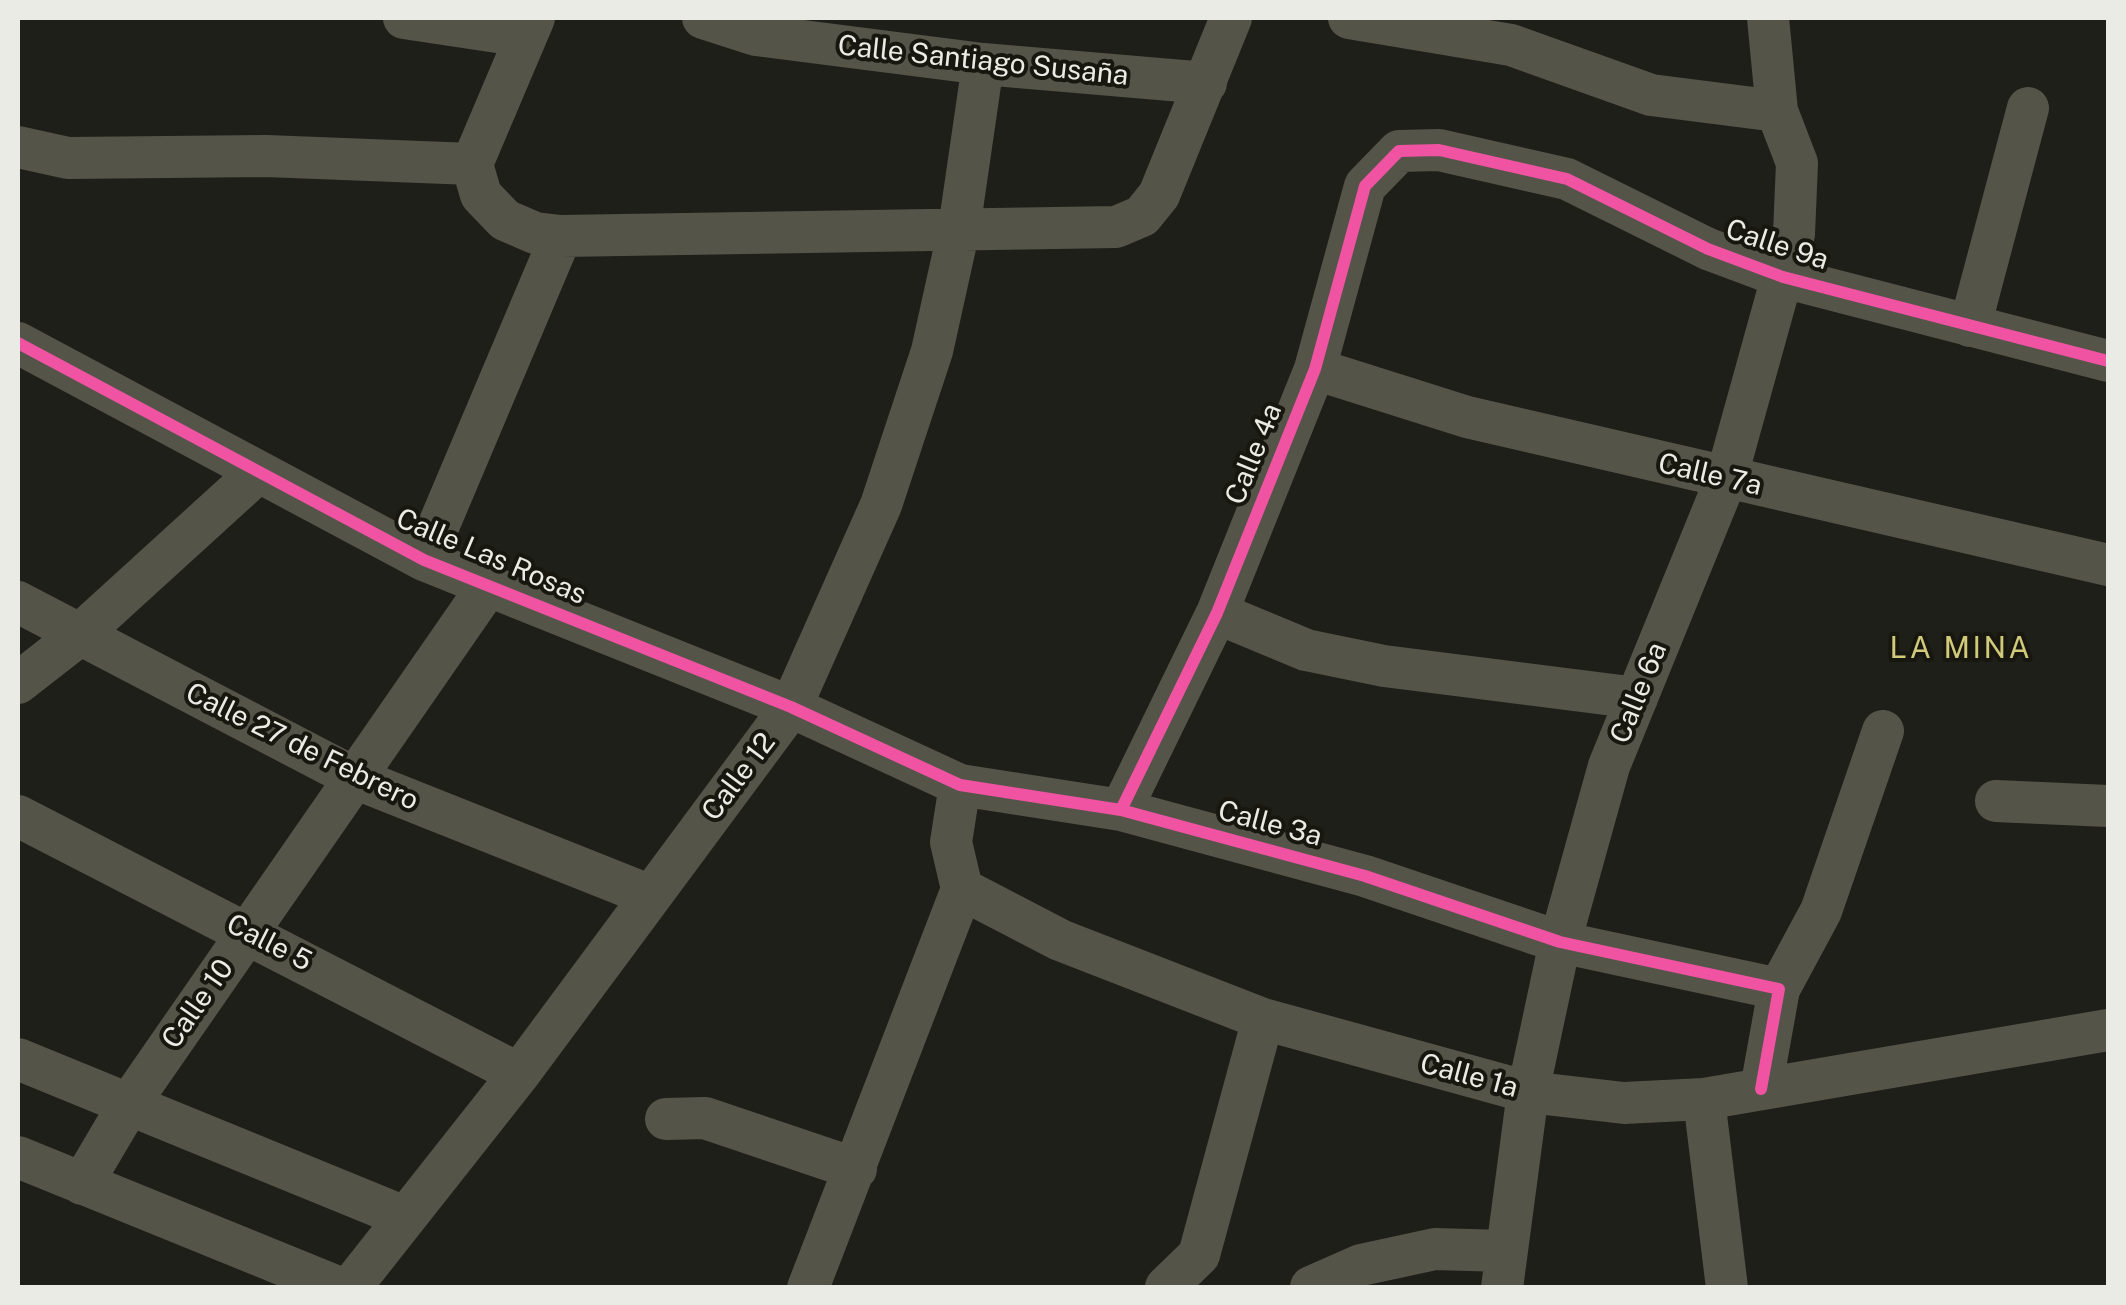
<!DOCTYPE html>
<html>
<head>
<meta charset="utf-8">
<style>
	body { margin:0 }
	#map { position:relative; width:2126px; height:1305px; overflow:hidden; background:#1f1f19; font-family:"Public Sans",sans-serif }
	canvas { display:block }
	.frame { position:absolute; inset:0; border:20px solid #ebebe5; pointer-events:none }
</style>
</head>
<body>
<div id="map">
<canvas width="2126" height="1305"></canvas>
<div class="frame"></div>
</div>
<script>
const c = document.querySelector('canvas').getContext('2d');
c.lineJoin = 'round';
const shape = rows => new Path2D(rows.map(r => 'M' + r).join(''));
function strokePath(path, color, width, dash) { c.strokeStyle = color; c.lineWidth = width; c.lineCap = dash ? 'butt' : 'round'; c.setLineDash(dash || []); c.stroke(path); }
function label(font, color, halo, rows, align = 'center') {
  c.font = font + ' "Public Sans",sans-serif'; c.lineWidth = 8; c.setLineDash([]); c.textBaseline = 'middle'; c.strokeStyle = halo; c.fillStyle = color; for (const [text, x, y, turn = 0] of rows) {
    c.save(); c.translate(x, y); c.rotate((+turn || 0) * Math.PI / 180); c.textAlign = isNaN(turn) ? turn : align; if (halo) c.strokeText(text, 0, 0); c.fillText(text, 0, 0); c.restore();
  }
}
strokePath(shape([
	[404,18,524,36],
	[703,18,756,35,983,64,1206,83],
	[1349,18,1511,45,1651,95,1777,111],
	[18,147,68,158,266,156,472,164],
	[472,164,481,195,505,220,535,233,561,236,1116,227,1142,216,1159,195,1231,18],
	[472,164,534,18],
	[1970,326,2028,108],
	[18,343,424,560,791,707,960,785,1121,810,1365,876,1560,942,1779,989,1761,1089],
	[1315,369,1467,417,2108,565],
	[424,560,561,236],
	[18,602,357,779,651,896],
	[1217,613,1306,650,1384,666,1637,698],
	[18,683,77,637,256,474],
	[960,785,951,842,962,889,1060,940,1263,1019,1528,1092,1624,1103,1704,1099,2108,1030],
	[1996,801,2108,806],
	[1121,810,1217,613,1315,369,1365,186,1399,151,1439,150,1567,179,1708,249,1783,277,2108,361],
	[18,816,519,1074],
	[1779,989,1821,911,1883,731],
	[18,1059,402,1216],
	[1704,1099,1727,1288],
	[666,1119,705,1118,856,1169],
	[18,1157,340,1288],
	[82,1184,131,1101,488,586],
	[1166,1287,1199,1255,1263,1019],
	[1311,1287,1361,1265,1435,1249,1505,1251],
	[350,1288,519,1074,791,707,881,505,932,351,959,229,983,64],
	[808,1288,962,889],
	[1502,1288,1528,1092,1560,942,1609,766,1726,479,1794,234,1797,163,1777,111,1768,18]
]), '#555449', 42);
strokePath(shape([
	[18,343,424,560,791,707,960,785,1121,810,1365,876,1560,942,1779,989,1761,1089],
	[1121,810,1217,613,1315,369,1365,186,1399,151,1439,150,1567,179,1708,249,1783,277,2108,361]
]), '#f153a3', 12);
label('28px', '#ebebe5', '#18170f', [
	["Calle Santiago Susaña",983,61,6],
	["Calle 9a",1777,245,18],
	["Calle 4a",1254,454,-68],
	["Calle 7a",1710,475,13],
	["Calle Las Rosas",491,557,23],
	["Calle 6a",1639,693,-68],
	["Calle 27 de Febrero",302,747,26],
	["Calle 12",739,777,-53],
	["Calle 3a",1270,824,15],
	["Calle 5",269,943,27],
	["Calle 10",198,1004,-55],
	["Calle 1a",1469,1076,15]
]);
c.letterSpacing = '2.5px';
label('30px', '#d1ca7b', '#18170f', [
	["LA MINA",1961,649]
]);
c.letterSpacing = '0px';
</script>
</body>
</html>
